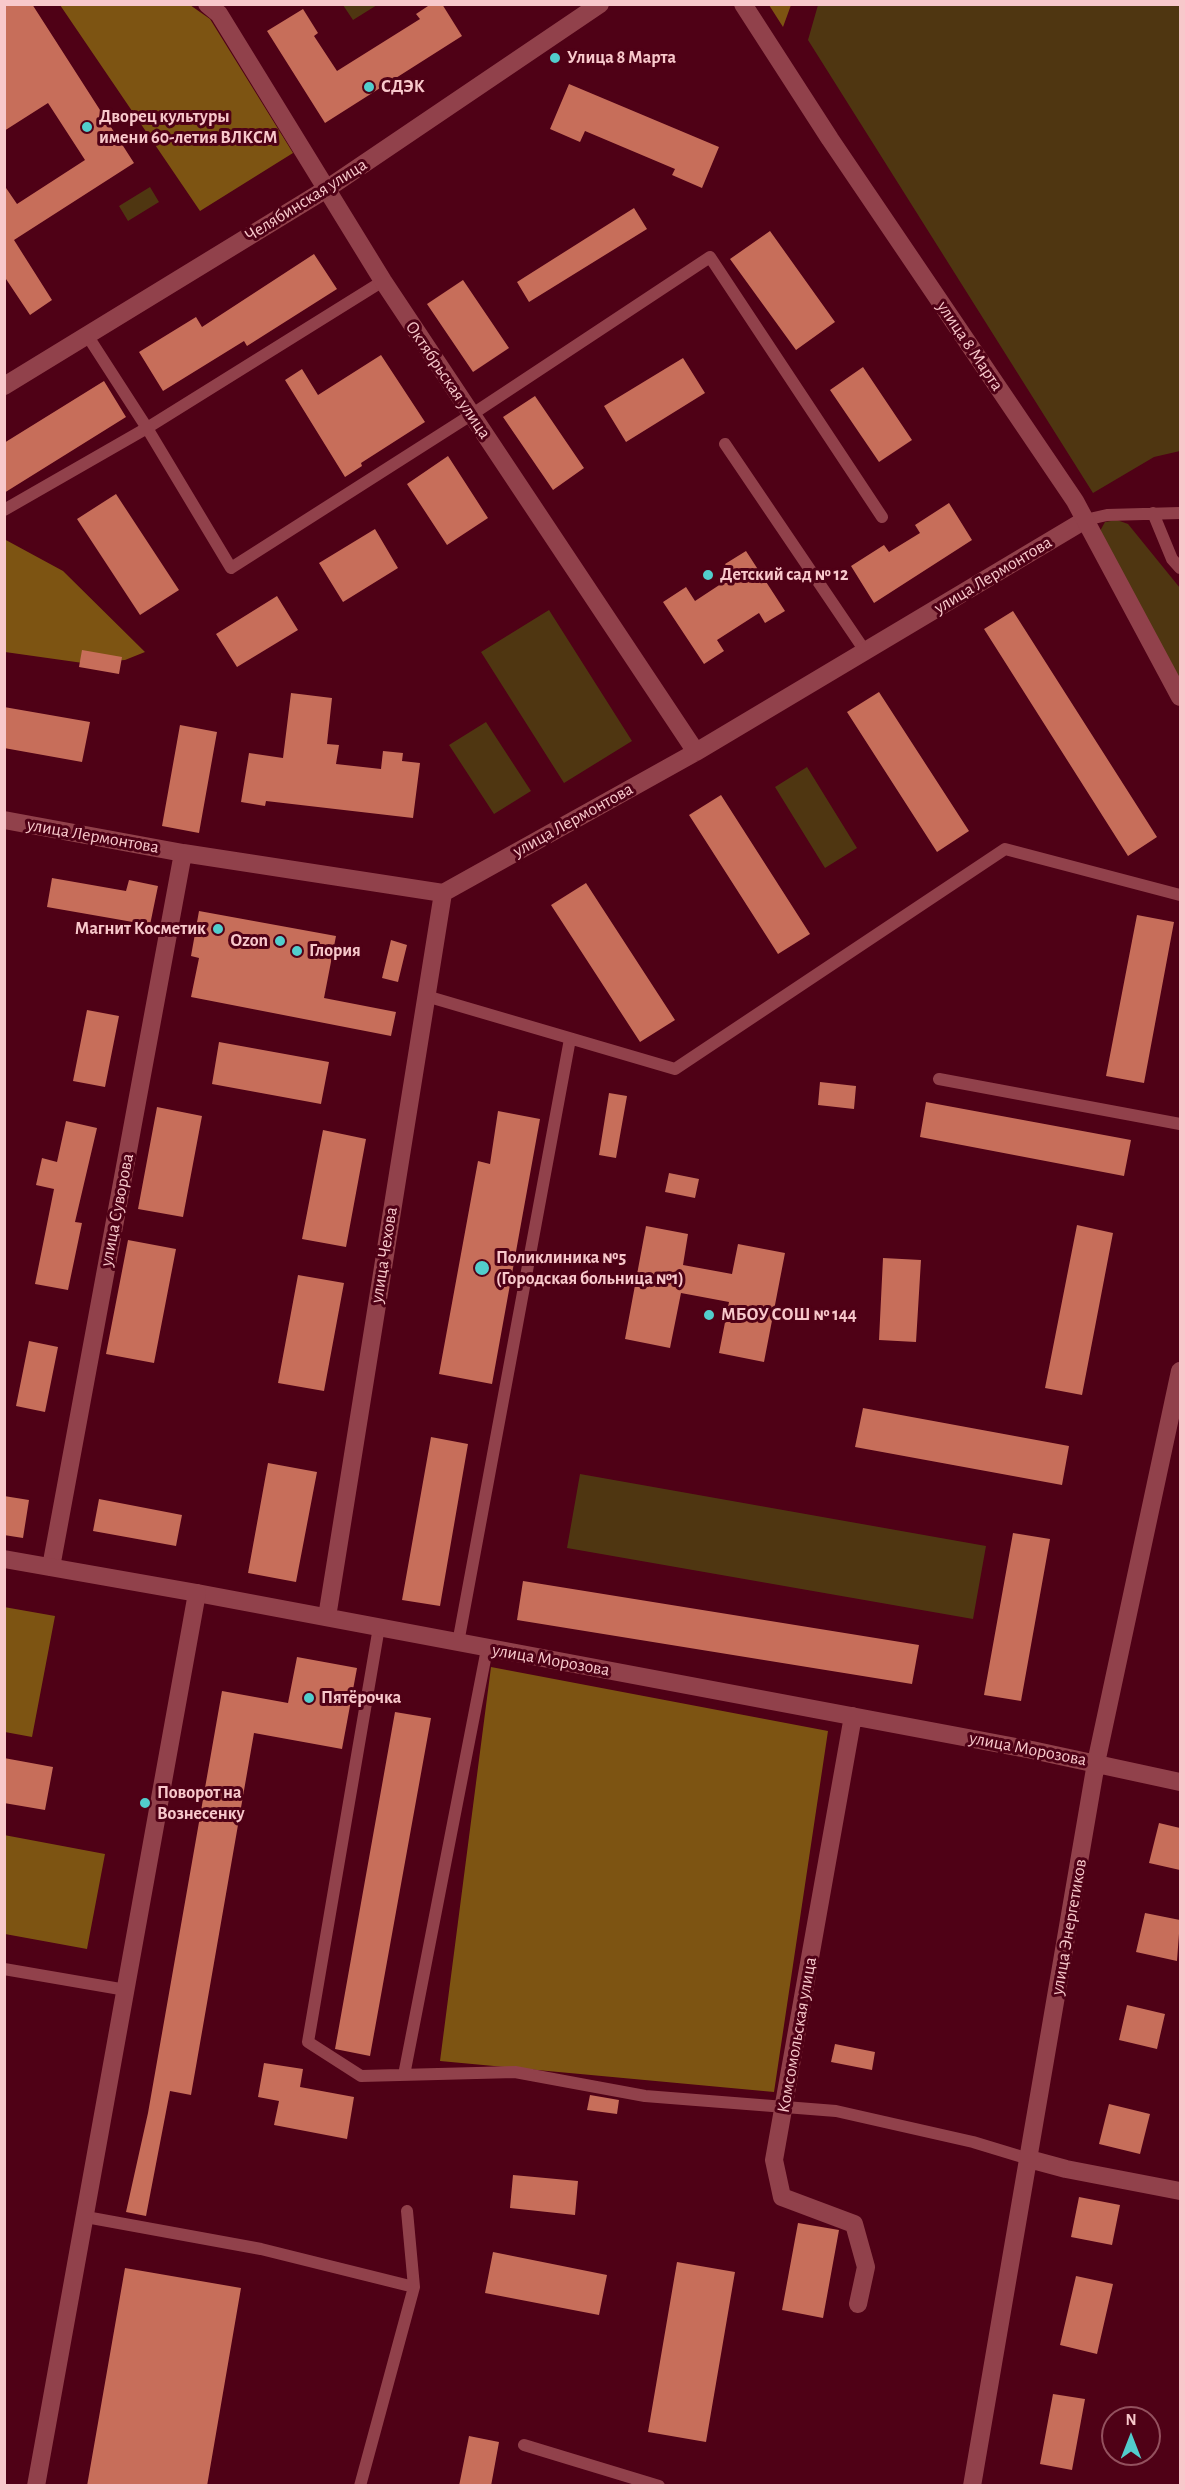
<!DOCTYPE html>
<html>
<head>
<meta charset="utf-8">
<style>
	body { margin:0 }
	#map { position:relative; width:1185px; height:2490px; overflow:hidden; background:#4f0116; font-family:"Alegreya Sans",sans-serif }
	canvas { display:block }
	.frame { position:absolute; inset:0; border:6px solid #f8c8cb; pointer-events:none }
	.north { position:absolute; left:1101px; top:2406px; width:60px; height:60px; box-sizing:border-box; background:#4f0116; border:2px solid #93515e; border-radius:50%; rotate:0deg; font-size:16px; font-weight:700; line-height:24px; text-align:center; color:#f8c8cb }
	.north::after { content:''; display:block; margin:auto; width:21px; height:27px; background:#52cdcc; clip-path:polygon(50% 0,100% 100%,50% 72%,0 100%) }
</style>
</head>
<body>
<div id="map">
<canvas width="1185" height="2490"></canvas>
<div class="frame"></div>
<div class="north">N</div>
</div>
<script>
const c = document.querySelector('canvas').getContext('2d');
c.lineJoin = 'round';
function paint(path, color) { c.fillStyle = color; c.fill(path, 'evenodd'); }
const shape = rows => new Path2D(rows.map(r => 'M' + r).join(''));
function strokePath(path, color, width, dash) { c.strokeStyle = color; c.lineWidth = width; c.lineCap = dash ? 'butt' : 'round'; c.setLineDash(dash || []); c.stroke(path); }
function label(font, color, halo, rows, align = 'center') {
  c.font = font + ' "Alegreya Sans",sans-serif'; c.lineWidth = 6; c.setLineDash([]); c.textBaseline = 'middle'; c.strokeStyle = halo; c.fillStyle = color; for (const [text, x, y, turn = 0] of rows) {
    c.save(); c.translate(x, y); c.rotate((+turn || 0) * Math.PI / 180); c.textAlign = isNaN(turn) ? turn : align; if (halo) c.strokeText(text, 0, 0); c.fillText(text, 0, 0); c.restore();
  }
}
paint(shape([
	[343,5,377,5,353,20],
	[818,5,1180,5,1180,451,1154,457,1093,493,808,40],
	[150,187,159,202,128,221,119,206],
	[1117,520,1128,524,1180,588,1180,699,1100,531,1105,522],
	[549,610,632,741,564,783,481,652],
	[486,722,531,791,494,814,449,745],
	[807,767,857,848,825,868,775,787],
	[580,1474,986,1546,973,1619,567,1548]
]), '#4f3611');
paint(shape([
	[60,5,190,5,210,19,293,153,200,211],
	[769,5,791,5,783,27],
	[4,539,63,571,145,652,125,660,83,663,5,652],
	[4,1607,55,1616,32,1737,5,1732],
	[491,1667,828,1731,774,2092,440,2061],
	[4,1835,105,1854,87,1949,5,1934]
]), '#7d5412');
paint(shape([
	[4,4,32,4,134,163,14,240,52,300,30,315,4,276,4,185,17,204,85,160,48,103,4,131],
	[431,4,442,4,462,36,325,123,267,31,303,9,318,33,314,36,337,71,420,19,416,14],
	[569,84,719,147,702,188,672,175,675,169,585,131,580,142,550,129],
	[634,208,647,229,529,302,517,282],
	[770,231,835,322,796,350,730,259],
	[314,254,337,289,247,346,244,341,163,391,139,352,196,317,202,327],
	[463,280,509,348,473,372,427,304],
	[381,355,425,422,361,463,362,466,345,477,285,380,302,369,318,395],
	[683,358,705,393,626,442,604,406],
	[863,367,912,440,879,462,830,390],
	[104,381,126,417,4,493,4,443],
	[535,396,584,468,553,490,503,417],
	[448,456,488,518,447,545,407,484],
	[116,494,179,590,140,615,77,519],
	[949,503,972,540,874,603,851,566,884,545,889,552,920,533,915,525],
	[375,529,398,568,343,602,319,563],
	[746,551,785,611,765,623,759,613,717,640,724,651,704,664,663,602,686,587,695,601,733,576,725,564],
	[277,596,298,630,237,667,216,634],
	[1013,611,1157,837,1128,856,984,629],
	[82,650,122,657,119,674,79,667],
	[879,692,969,831,937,852,847,712],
	[291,693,332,698,327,744,339,745,336,764,381,769,383,751,403,753,402,761,420,763,413,818,266,801,265,806,241,802,249,753,283,758],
	[4,707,90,722,82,762,4,748],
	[180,725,217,732,199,833,162,826],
	[721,795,810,934,778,954,689,815],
	[52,878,126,891,129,880,158,886,150,925,47,907],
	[586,883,675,1020,640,1042,551,905],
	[199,911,336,936,324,998,396,1012,391,1036,191,997,199,958,191,956],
	[1137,915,1174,922,1144,1083,1106,1076],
	[391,940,407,945,398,982,382,978],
	[87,1010,119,1016,105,1087,73,1081],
	[219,1042,329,1062,321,1104,212,1084],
	[820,1082,856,1086,854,1109,818,1105],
	[609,1093,627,1096,616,1158,599,1155],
	[926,1102,1131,1140,1124,1176,920,1137],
	[157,1107,202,1116,183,1217,138,1209],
	[498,1111,540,1119,492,1384,439,1374,478,1161,490,1164],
	[66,1121,97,1128,75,1222,82,1223,68,1290,35,1284,54,1189,36,1185,42,1158,57,1162],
	[323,1130,366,1139,346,1247,302,1239],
	[669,1173,699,1179,695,1198,665,1192],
	[1077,1225,1113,1233,1082,1395,1045,1388],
	[646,1226,688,1234,683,1265,732,1274,738,1244,785,1253,764,1362,719,1353,729,1302,681,1293,670,1348,625,1339],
	[128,1240,176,1249,154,1363,106,1354],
	[883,1258,921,1260,916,1342,879,1340],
	[298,1275,344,1283,324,1391,278,1383],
	[29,1341,58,1347,45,1412,16,1406],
	[863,1408,1069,1446,1062,1485,855,1447],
	[431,1437,468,1444,440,1606,402,1600],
	[268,1463,317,1472,296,1582,248,1573],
	[4,1496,29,1500,23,1538,4,1535],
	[99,1499,182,1515,176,1546,93,1531],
	[1013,1533,1050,1539,1021,1701,984,1695],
	[523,1581,919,1645,912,1684,517,1620],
	[297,1657,357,1668,342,1749,254,1733,191,2095,170,2091,146,2216,126,2212,148,2113,222,1691,288,1703],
	[395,1712,431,1718,370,2056,335,2049],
	[4,1758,53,1767,45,1810,4,1803],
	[1159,1823,1180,1828,1180,1870,1149,1863],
	[1145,1913,1180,1920,1177,1961,1136,1952],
	[1127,2005,1165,2014,1157,2049,1119,2040],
	[835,2044,875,2052,872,2070,831,2062],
	[264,2063,303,2069,300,2087,354,2097,347,2139,274,2125,279,2101,258,2097],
	[590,2095,619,2100,617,2114,587,2110],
	[1109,2104,1150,2114,1140,2154,1099,2144],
	[513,2175,578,2181,575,2215,510,2208],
	[1079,2197,1120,2205,1112,2245,1071,2237],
	[798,2223,839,2230,823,2318,782,2310],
	[493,2252,607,2275,599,2315,485,2293],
	[677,2262,735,2272,706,2442,648,2432],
	[125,2268,241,2288,207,2486,87,2486],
	[1076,2276,1113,2284,1097,2354,1060,2345],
	[1053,2394,1085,2399,1072,2470,1040,2464],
	[469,2436,499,2442,491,2486,459,2486]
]), '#c76e5a');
strokePath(shape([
	[383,281,147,428,231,568,471,415,710,257,882,517],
	[725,444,865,651],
	[4,510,147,428,87,335],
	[1153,513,1172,559,1180,568],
	[1085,520,1107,515,1180,513],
	[426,996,675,1069,1005,849,1180,895],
	[939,1079,1180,1124],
	[379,1627,308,2042,361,2076,515,2072,645,2096,836,2111,973,2142,1029,2159],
	[458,1643,570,1039],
	[4,1969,126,1990],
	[404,2075,487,1649],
	[86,2217,261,2249,414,2287],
	[524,2445,659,2486],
	[360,2486,414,2287,407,2211]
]), '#91414b', 12);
strokePath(shape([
	[207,4,219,14,383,281,696,752],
	[4,820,183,853,443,893,696,752,1085,520],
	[51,1567,183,853],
	[197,1593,1032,1750,1180,1782],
	[327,1617,443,893],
	[853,1716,774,2160,782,2197,854,2224,866,2267,858,2304],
	[1029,2159,1066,2169,1180,2191],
	[972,2486,1096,1763,1180,1371]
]), '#91414b', 18);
strokePath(shape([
	[743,4,830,139,1075,501,1180,697],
	[4,386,328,188,600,4],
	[4,1559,197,1593,36,2486]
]), '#91414b', 18);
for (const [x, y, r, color] of [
	[555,58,6,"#52cdcc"],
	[369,87,6,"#52cdcc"],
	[87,127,6,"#52cdcc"],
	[708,575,6,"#52cdcc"],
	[218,929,6,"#52cdcc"],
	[280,941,6,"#52cdcc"],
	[297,951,6,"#52cdcc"],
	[482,1268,8,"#52cdcc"],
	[709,1315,6,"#52cdcc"],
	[309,1698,6,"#52cdcc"],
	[145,1803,6,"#52cdcc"]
]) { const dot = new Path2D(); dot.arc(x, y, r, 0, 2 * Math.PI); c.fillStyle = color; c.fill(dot); strokePath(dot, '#4f0116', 2); }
label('bold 18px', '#f8c8cb', '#4f0116', [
	["Улица 8 Марта",567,58],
	["СДЭК",381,87],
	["Дворец культуры",99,117],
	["имени 60-летия ВЛКСМ",99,138],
	["Детский сад № 12",720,575],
	["Магнит Косметик",206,929,"right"],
	["Ozon",268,941,"right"],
	["Глория",309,951],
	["Поликлиника №5",496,1258],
	["(Городская больница №1)",496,1279],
	["МБОУ СОШ № 144",721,1315],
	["Пятёрочка",321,1698],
	["Поворот на",157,1793],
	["Вознесенку",157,1814]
], 'left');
label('18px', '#f8c8cb', '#4f0116', [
	["Челябинская улица",306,200,-32],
	["улица 8 Марта",970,346,56],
	["Октябрьская улица",448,380,56],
	["улица Лермонтова",993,575,-31],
	["улица Лермонтова",573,820,-29],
	["улица Лермонтова",93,836,10],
	["улица Суворова",117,1210,-79],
	["улица Чехова",384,1255,-81],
	["улица Морозова",551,1660,10],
	["улица Морозова",1028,1749,11],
	["улица Энергетиков",1069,1927,-80],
	["Комсомольская улица",797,2035,-80]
]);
</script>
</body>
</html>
